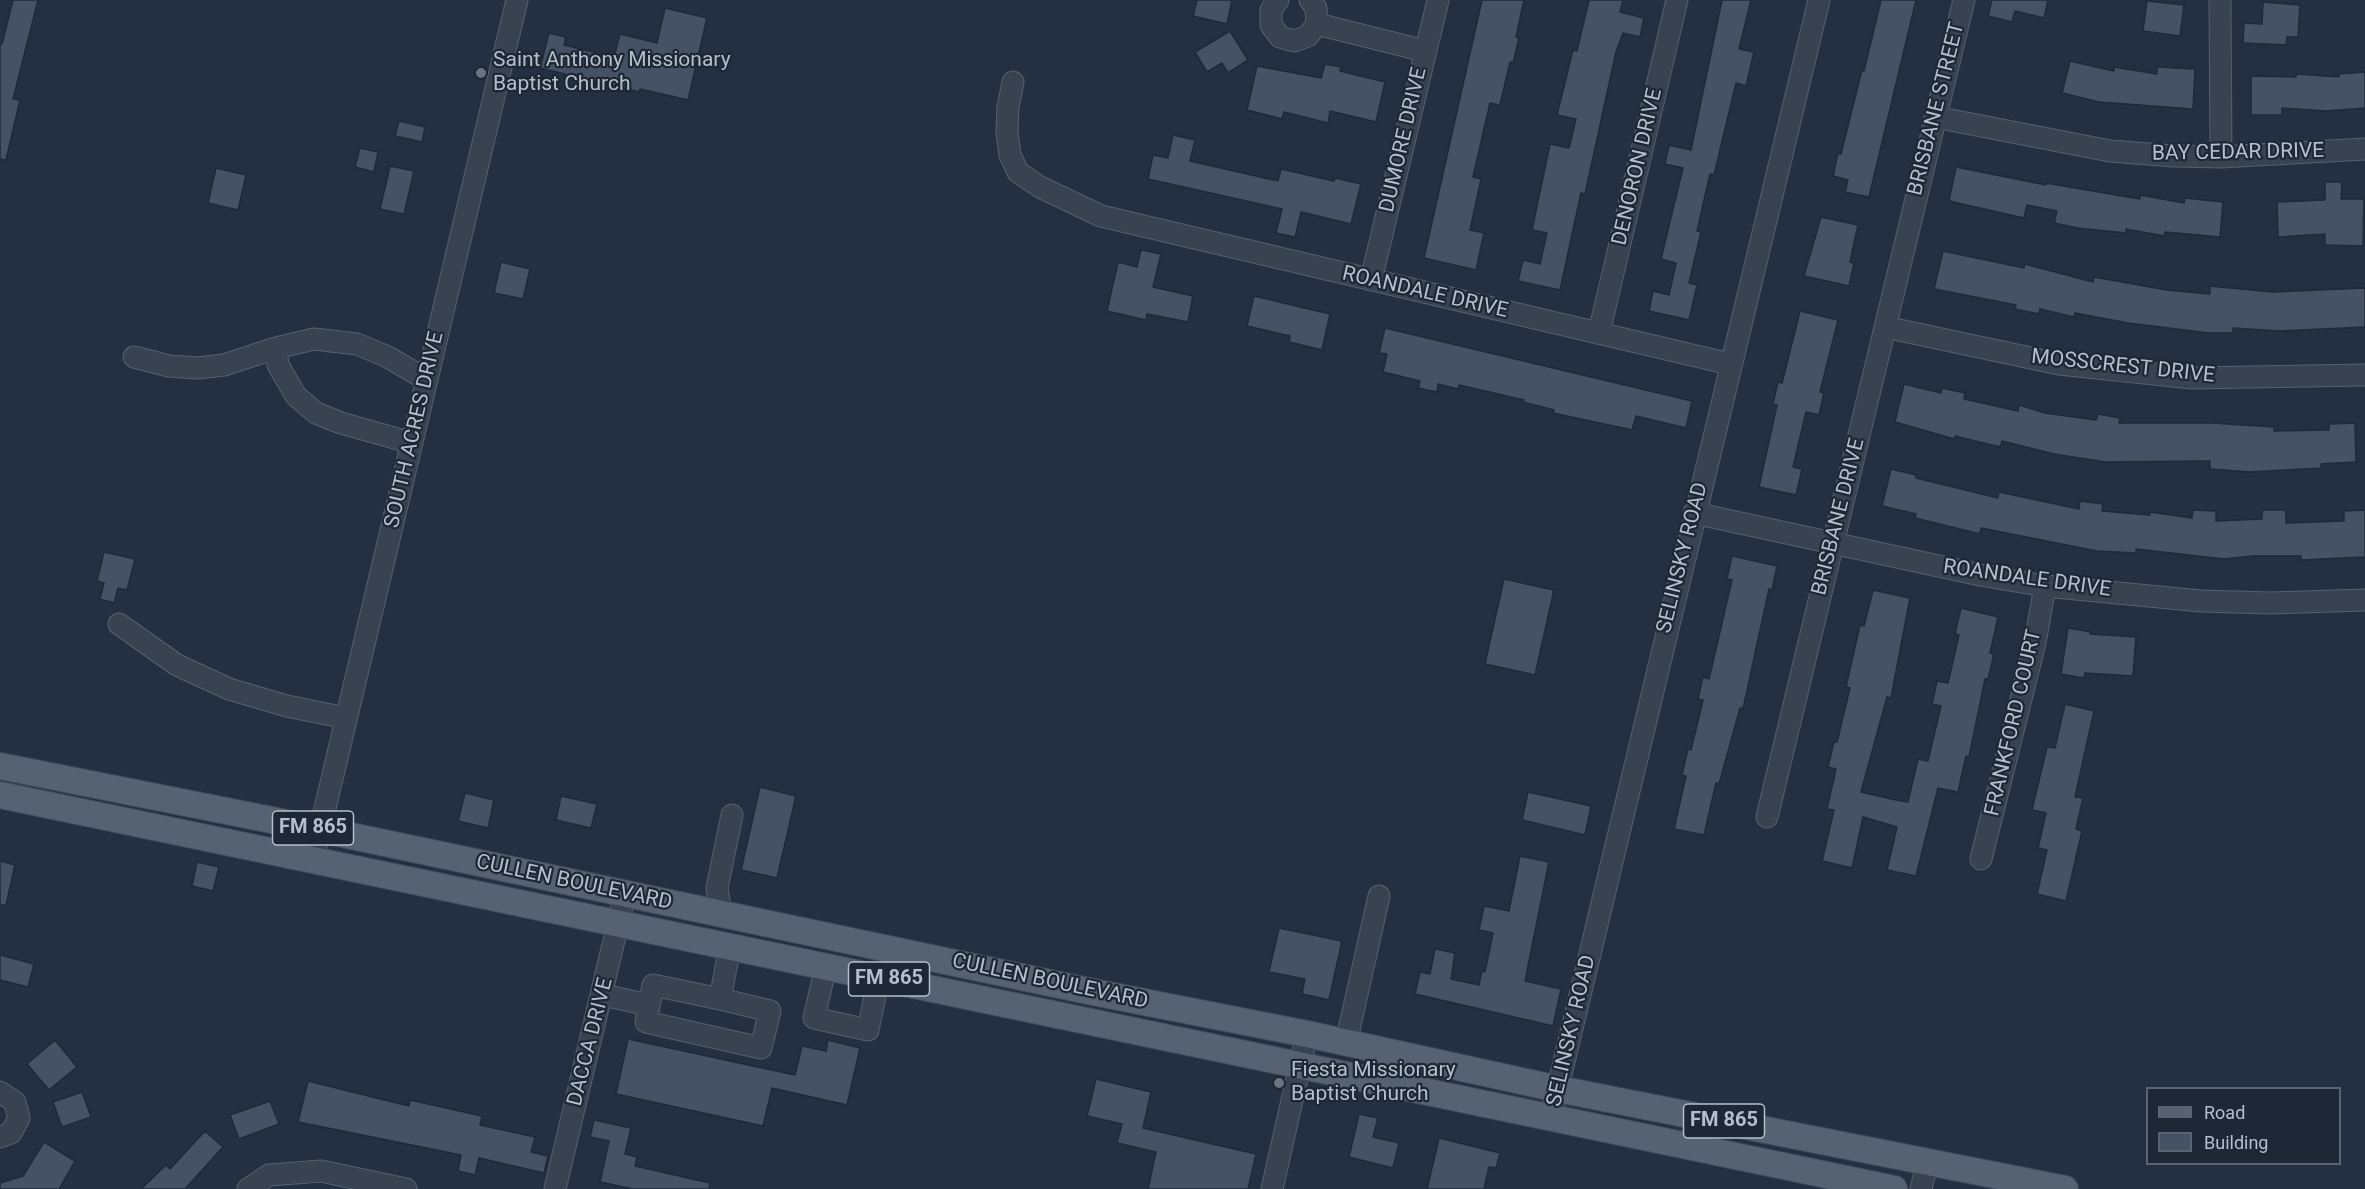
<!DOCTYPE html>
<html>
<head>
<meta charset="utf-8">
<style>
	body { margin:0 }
	#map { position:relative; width:2365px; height:1189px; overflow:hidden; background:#243041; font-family:Roboto,sans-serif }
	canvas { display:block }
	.legend { position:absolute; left:2146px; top:1087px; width:195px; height:78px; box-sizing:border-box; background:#1d2736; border:2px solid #5a6372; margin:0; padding:8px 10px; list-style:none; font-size:18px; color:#b5becb }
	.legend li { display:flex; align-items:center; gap:12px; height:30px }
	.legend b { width:30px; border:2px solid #5a6372 }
</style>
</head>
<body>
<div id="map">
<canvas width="2365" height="1189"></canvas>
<ul class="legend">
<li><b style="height:8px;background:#566171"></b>Road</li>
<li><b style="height:16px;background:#455265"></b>Building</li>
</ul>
</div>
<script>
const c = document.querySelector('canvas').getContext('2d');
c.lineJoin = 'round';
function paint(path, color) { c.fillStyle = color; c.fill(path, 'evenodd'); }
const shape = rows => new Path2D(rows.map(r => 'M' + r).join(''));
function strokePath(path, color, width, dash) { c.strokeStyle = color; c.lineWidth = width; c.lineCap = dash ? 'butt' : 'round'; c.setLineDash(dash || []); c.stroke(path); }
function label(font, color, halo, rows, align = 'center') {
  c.font = font + ' Roboto,sans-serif'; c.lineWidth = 4.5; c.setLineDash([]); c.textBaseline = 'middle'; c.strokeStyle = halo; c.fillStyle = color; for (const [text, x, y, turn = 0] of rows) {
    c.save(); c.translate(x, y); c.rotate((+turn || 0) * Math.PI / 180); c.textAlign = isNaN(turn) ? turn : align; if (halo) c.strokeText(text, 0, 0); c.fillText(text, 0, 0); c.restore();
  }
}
const building = shape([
	[13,0,38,0,13,99,20,100,6,160,0,159,0,44,2,44,13,0],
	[1197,0,1232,0,1227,24,1193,16,1197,0],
	[1482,0,1524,0,1516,37,1519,38,1513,63,1510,62,1500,105,1490,103,1473,177,1481,179,1470,230,1484,233,1476,270,1424,258,1482,0],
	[1589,0,1623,0,1620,12,1644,18,1640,37,1623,33,1616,52,1585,194,1581,193,1560,290,1518,281,1523,260,1540,264,1547,233,1532,230,1550,144,1569,148,1576,119,1557,115,1573,50,1577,51,1589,0],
	[1722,0,1751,0,1739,49,1754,52,1746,86,1736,83,1714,175,1710,174,1697,231,1701,232,1689,283,1697,285,1689,320,1649,311,1653,291,1669,295,1676,263,1661,259,1683,168,1665,164,1669,145,1691,150,1722,0],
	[1881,0,1916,0,1869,197,1845,192,1848,180,1833,176,1838,153,1841,154,1862,70,1864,71,1881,0],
	[1992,0,2048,0,2044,18,2015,11,2012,22,1988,16,1992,0],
	[2147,1,2184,5,2180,36,2143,31,2147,1],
	[2263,2,2300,5,2298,37,2287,37,2286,45,2243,43,2244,23,2262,24,2263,2],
	[665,8,707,18,688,100,640,89,639,92,540,68,549,33,566,37,564,45,614,57,620,34,657,43,665,8],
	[1230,31,1248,60,1228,73,1222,63,1207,72,1195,52,1230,31],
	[2070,61,2114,71,2114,67,2157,74,2157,67,2195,69,2193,109,2099,102,2062,93,2070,61],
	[1325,64,1341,67,1340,71,1385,82,1376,122,1330,111,1328,123,1284,112,1282,119,1247,110,1257,66,1321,78,1325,64],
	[2365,72,2365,108,2326,111,2282,108,2282,115,2251,115,2251,76,2296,77,2296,74,2339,77,2339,74,2365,72],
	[399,121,425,127,422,142,395,136,399,121],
	[1173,135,1195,140,1190,161,1278,181,1281,169,1334,181,1335,178,1361,184,1351,224,1301,212,1295,237,1276,233,1282,209,1148,179,1153,155,1168,158,1173,135],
	[360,148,378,152,374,172,355,167,360,148],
	[390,166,414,171,404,214,380,209,390,166],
	[1956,167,2046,185,2046,183,2140,199,2140,195,2184,203,2185,198,2223,202,2220,237,2165,232,2164,236,2126,229,2126,233,2078,228,2054,223,2057,211,2027,205,2024,218,1949,201,1956,167],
	[216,168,246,175,238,210,208,203,216,168],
	[2325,182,2342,182,2341,199,2364,199,2363,246,2325,245,2325,234,2278,237,2277,202,2325,200,2325,182],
	[1821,217,1858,225,1850,262,1854,263,1849,286,1804,276,1821,217],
	[1141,250,1161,254,1153,287,1193,296,1188,322,1147,314,1146,320,1107,311,1118,262,1137,267,1141,250],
	[1943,251,2024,268,2025,264,2093,282,2094,277,2167,290,2210,294,2210,286,2272,292,2365,288,2365,327,2280,331,2233,328,2233,333,2209,333,2128,323,2075,313,2074,317,2040,309,2039,314,2015,309,2016,305,1934,289,1943,251],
	[501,262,530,269,523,299,494,293,501,262],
	[1254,296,1330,314,1322,350,1289,342,1290,336,1247,326,1254,296],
	[1800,311,1838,320,1820,392,1824,393,1819,415,1806,412,1793,467,1802,469,1796,495,1759,487,1777,405,1773,404,1778,382,1782,383,1800,311],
	[1385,328,1692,401,1686,428,1636,416,1632,430,1553,413,1554,410,1523,402,1524,400,1459,385,1458,389,1438,384,1437,392,1418,388,1420,381,1383,372,1387,354,1379,353,1385,328],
	[1904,384,1941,393,1942,388,1965,393,1964,399,2018,411,2019,405,2045,413,2096,420,2098,414,2120,418,2119,423,2212,423,2274,427,2274,431,2329,430,2329,424,2355,423,2356,462,2321,464,2321,468,2250,472,2210,469,2210,461,2105,462,2054,454,2002,441,2000,447,1955,436,1954,439,1895,422,1904,384],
	[1891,469,1916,475,1916,478,1998,498,1999,492,2079,509,2080,501,2103,504,2102,511,2150,515,2150,512,2192,518,2193,510,2216,511,2216,521,2262,519,2262,510,2286,510,2286,523,2344,521,2344,511,2365,510,2365,557,2301,560,2301,556,2253,556,2224,559,2136,549,2136,553,2097,551,1981,528,1980,534,1915,518,1916,514,1882,506,1891,469],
	[104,552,135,559,127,590,118,588,114,603,100,599,104,583,97,581,104,552],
	[1732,556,1777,566,1772,590,1769,589,1743,709,1740,708,1719,784,1716,783,1704,835,1674,829,1686,776,1682,775,1688,749,1691,750,1703,700,1698,699,1703,677,1709,679,1732,580,1727,579,1732,556],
	[1504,579,1554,590,1535,675,1485,664,1504,579],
	[1873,590,1910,598,1891,698,1887,697,1861,792,1896,800,1908,802,1918,759,1928,761,1941,706,1932,704,1937,681,1948,683,1959,635,1955,634,1961,608,1998,617,1990,653,1994,654,1988,679,1985,679,1969,757,1966,756,1958,792,1938,788,1916,876,1887,870,1897,827,1863,817,1852,868,1822,861,1834,810,1827,809,1836,769,1828,767,1834,742,1837,742,1850,688,1846,687,1860,625,1864,626,1873,590],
	[2068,628,2091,632,2090,634,2136,637,2133,676,2085,673,2084,678,2061,674,2068,628],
	[2065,704,2094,711,2075,797,2083,798,2076,829,2082,831,2066,901,2037,894,2047,850,2038,848,2046,813,2032,810,2047,747,2055,748,2065,704],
	[760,787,796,796,777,878,741,870,760,787],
	[1528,792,1591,806,1585,835,1522,820,1528,792],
	[465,793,494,800,488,828,458,821,465,793],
	[561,796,597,804,591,828,556,820,561,796],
	[1520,856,1549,862,1525,981,1561,989,1553,1026,1415,994,1420,972,1430,974,1435,949,1455,953,1451,979,1479,985,1482,971,1485,972,1493,933,1479,930,1484,906,1509,911,1520,856],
	[0,861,15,865,6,905,0,905,0,861],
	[197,862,219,867,213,891,192,886,197,862],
	[1279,928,1342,941,1329,1000,1302,994,1305,979,1269,972,1279,928],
	[0,955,34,964,28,987,0,980,0,955],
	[628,1039,795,1075,802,1046,826,1051,828,1040,860,1048,847,1105,772,1088,763,1126,616,1094,628,1039],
	[55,1040,77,1067,49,1090,27,1064,55,1040],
	[1096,1079,1151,1092,1143,1128,1256,1154,1248,1189,1148,1189,1156,1152,1117,1143,1122,1124,1087,1116,1096,1079],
	[308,1081,409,1106,410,1100,482,1116,480,1125,535,1137,531,1152,548,1156,544,1173,479,1158,475,1175,458,1171,461,1155,298,1122,308,1081],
	[82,1092,91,1117,62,1127,53,1102,82,1092],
	[270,1101,279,1124,239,1139,230,1115,270,1101],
	[1359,1114,1378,1118,1373,1137,1399,1143,1393,1168,1349,1157,1359,1114],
	[594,1120,631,1128,625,1154,637,1157,635,1166,710,1183,709,1189,633,1189,600,1182,609,1141,590,1137,594,1120],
	[205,1131,223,1147,185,1189,141,1189,166,1165,170,1169,205,1131],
	[1439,1138,1500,1153,1496,1168,1489,1167,1484,1189,1427,1189,1439,1138],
	[44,1142,75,1161,59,1189,0,1189,0,1183,23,1176,44,1142]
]);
paint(building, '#455265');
strokePath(building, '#1f2938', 1.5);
const minor = shape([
	[1278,0,1271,10,1271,25,1280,37,1294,41,1308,36,1317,24,1316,8,1310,0],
	[2220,0,2221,157],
	[1317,24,1425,51],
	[1013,82,1008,107,1007,132,1010,155,1018,172,1040,187,1101,216,1730,364],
	[1935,117,2110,151,2174,156,2221,157,2365,149],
	[1371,280,1438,0],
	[1885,327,2059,364,2192,378,2365,375],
	[1599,333,1677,0],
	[134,357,169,366,198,368,224,365,276,348],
	[412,443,341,423,316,413,296,396,278,365,276,348,314,339,357,344,388,357,427,380],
	[1694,513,1980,575,2045,586,2201,601,2270,603,2365,600],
	[119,624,177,665,229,689,287,706,346,718],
	[1767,817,1964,0],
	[313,859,517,0],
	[1981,859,2035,643,2045,586],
	[721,914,717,888,732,815],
	[826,966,814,1018,868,1030,879,977],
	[603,995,649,1005],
	[720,999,770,1011,761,1048,646,1022,653,985,720,999,730,946],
	[1346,1043,1379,896],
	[0,1092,15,1102,19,1118,11,1133,0,1137],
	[1551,1116,1819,0],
	[248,1189,269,1175,321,1171,406,1189],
	[555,1189,625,894],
	[1272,1189,1307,1034],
	[1921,1189,1928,1161]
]);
const major = shape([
	[0,766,342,834,1088,991,1307,1034,1558,1089,2065,1189],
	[0,795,1894,1189]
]);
strokePath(minor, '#56606e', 23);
strokePath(major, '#424b5a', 28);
strokePath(minor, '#384251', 21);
strokePath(major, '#566171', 26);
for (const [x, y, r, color] of [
	[481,73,6,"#6b7280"],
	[1279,1083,6,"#6b7280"]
]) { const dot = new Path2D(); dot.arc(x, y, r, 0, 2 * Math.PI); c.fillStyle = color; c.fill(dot); strokePath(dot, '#1d2736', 2); }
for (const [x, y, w] of [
	[313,828,81],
	[889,979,81],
	[1724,1121,81]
]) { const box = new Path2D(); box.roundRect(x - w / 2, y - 17, w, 34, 4.5); c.fillStyle = '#1d2736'; c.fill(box); strokePath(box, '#b5becb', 1.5); }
label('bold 20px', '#b5becb', null, [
	["FM 865",313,828],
	["FM 865",889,979],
	["FM 865",1724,1121]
]);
label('21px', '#b5becb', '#1d2736', [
	["Saint Anthony Missionary",493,61],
	["Baptist Church",493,85],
	["Fiesta Missionary",1291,1071],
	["Baptist Church",1291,1095]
], 'left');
label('21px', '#b5becb', '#1d2736', [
	["BRISBANE STREET",1937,109,-76],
	["DUMORE DRIVE",1404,140,-77],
	["BAY CEDAR DRIVE",2238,153,-1],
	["DENORON DRIVE",1638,167,-77],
	["ROANDALE DRIVE",1425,293,13],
	["MOSSCREST DRIVE",2123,367,6],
	["SOUTH ACRES DRIVE",415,430,-77],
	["BRISBANE DRIVE",1839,517,-76],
	["SELINSKY ROAD",1683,558,-76],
	["ROANDALE DRIVE",2027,579,8],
	["FRANKFORD COURT",2014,723,-77],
	["CULLEN BOULEVARD",574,883,12],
	["CULLEN BOULEVARD",1050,982,12],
	["SELINSKY ROAD",1572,1031,-77],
	["DACCA DRIVE",591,1042,-76]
]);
</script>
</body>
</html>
